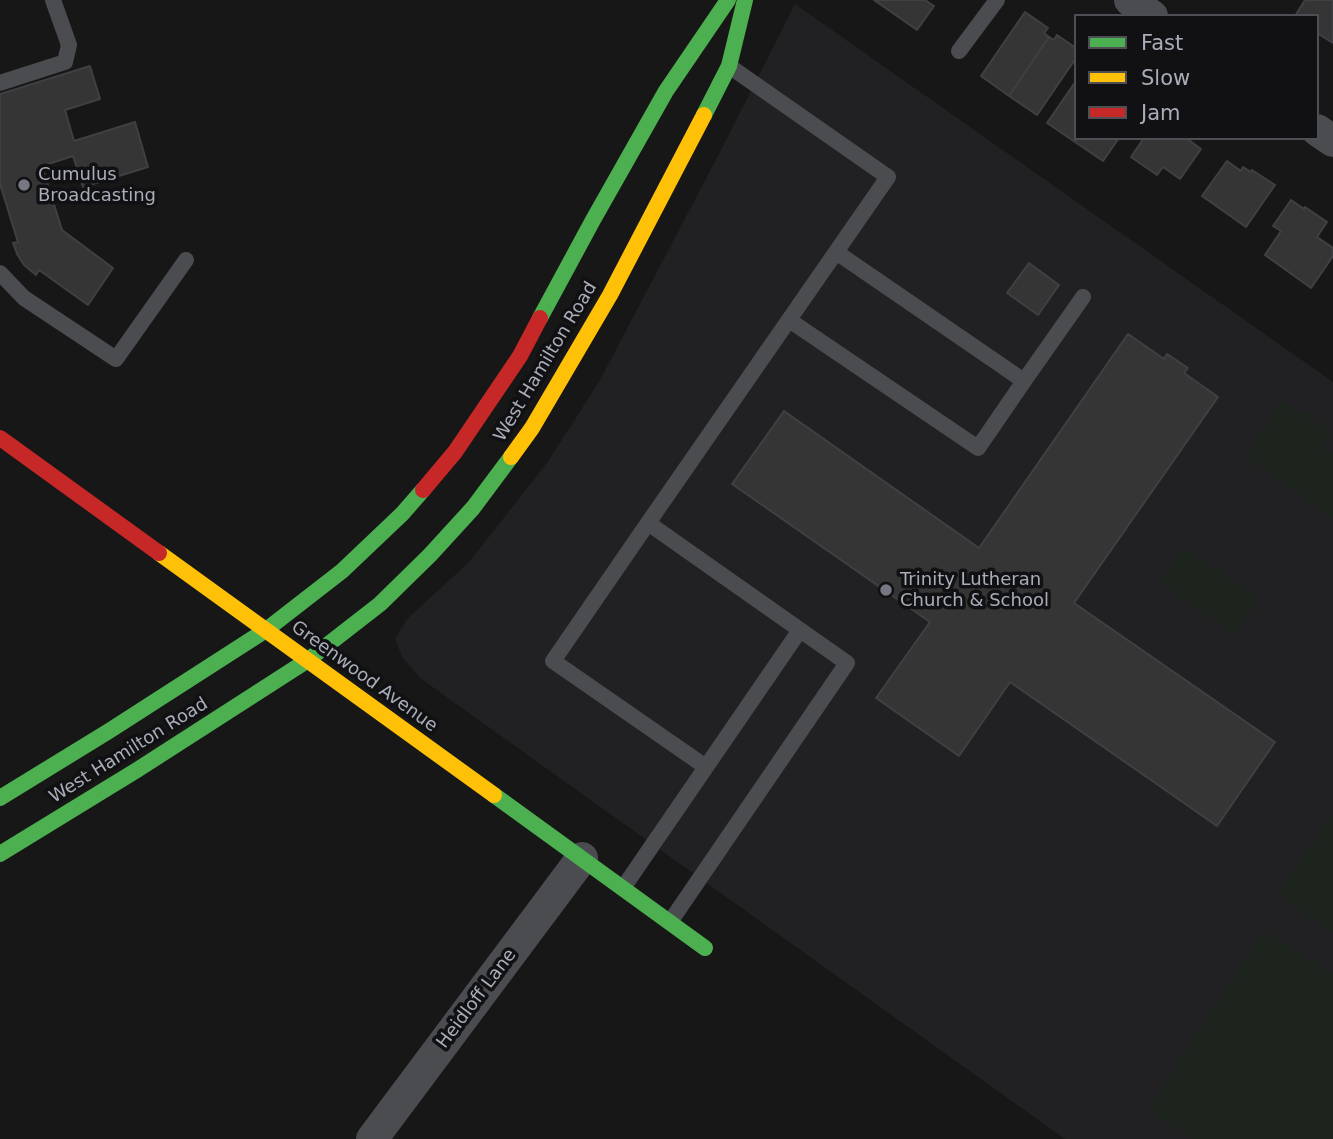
<!DOCTYPE html>
<html>
<head>
<meta charset="utf-8">
<style>
	body { margin:0 }
	#map { position:relative; width:1333px; height:1139px; overflow:hidden; background:#171717; font-family:"DejaVu Sans",sans-serif }
	canvas { display:block }
	.legend { position:absolute; left:1074px; top:14px; width:245px; height:126px; box-sizing:border-box; background:#111113; border:2px solid #4d4f55; margin:0; padding:9px 12px; list-style:none; font-size:21px; color:#a8adb8 }
	.legend li { display:flex; align-items:center; gap:14px; height:35px }
	.legend b { width:35px; border:2px solid #4d4f55 }
</style>
</head>
<body>
<div id="map">
<canvas width="1333" height="1139"></canvas>
<ul class="legend">
<li><b style="height:9px;background:#4caf50"></b>Fast</li>
<li><b style="height:9px;background:#ffc107"></b>Slow</li>
<li><b style="height:9px;background:#c62828"></b>Jam</li>
</ul>
</div>
<script>
const c = document.querySelector('canvas').getContext('2d');
c.lineJoin = 'round';
function paint(path, color) { c.fillStyle = color; c.fill(path, 'evenodd'); }
const shape = rows => new Path2D(rows.map(r => 'M' + r).join(''));
function strokePath(path, color, width, dash) { c.strokeStyle = color; c.lineWidth = width; c.lineCap = dash ? 'butt' : 'round'; c.setLineDash(dash || []); c.stroke(path); }
function label(font, color, halo, rows, align = 'center') {
  c.font = font + ' "DejaVu Sans",sans-serif'; c.lineWidth = 7; c.setLineDash([]); c.textBaseline = 'middle'; c.strokeStyle = halo; c.fillStyle = color; for (const [text, x, y, turn = 0] of rows) {
    c.save(); c.translate(x, y); c.rotate((+turn || 0) * Math.PI / 180); c.textAlign = isNaN(turn) ? turn : align; if (halo) c.strokeText(text, 0, 0); c.fillText(text, 0, 0); c.restore();
  }
}
paint(shape([
	[795,4,1333,382,1333,1139,1065,1139,420,678,402,657,395,638,407,619,470,561,549,460,600,380,720,152]
]), '#212123');
paint(shape([
	[1282,402,1298,413,1301,411,1333,433,1323,447,1333,455,1333,518,1246,457],
	[1183,547,1260,598,1235,635,1159,582],
	[1333,816,1333,933,1277,893],
	[1265,931,1333,975,1333,1139,1192,1139,1148,1110]
]), '#1d241e');
const building = shape([
	[874,0,925,0,934,6,917,30,874,0],
	[1305,0,1333,0,1333,43,1317,33,1317,16,1295,16,1305,0],
	[1025,12,1048,28,1044,33,1049,37,1009,96,981,76,1025,12],
	[1057,35,1076,48,1076,58,1037,115,1009,96,1049,37,1054,40,1057,35],
	[90,66,100,99,65,110,74,141,135,122,148,167,83,187,73,156,42,166,62,230,113,268,88,305,39,270,36,275,24,265,17,254,13,243,18,242,0,184,0,94,90,66],
	[1076,81,1076,138,1078,138,1075,142,1047,123,1076,81],
	[1078,138,1119,138,1103,161,1075,142,1078,138],
	[1144,138,1186,138,1201,149,1180,179,1163,167,1157,175,1131,157,1144,138],
	[1227,161,1241,171,1243,167,1251,172,1252,170,1275,185,1246,227,1202,196,1227,161],
	[1291,200,1304,209,1305,207,1327,222,1317,237,1333,248,1333,256,1311,288,1265,255,1281,231,1273,226,1291,200],
	[1029,263,1059,285,1038,315,1007,293,1029,263],
	[1128,334,1164,359,1167,354,1188,368,1184,373,1218,397,1074,603,1275,742,1217,826,1010,682,959,756,876,698,930,622,732,484,784,411,979,548,1128,334]
]);
paint(building, '#353536');
strokePath(building, '#3f4043', 2);
strokePath(shape([
	[959,51,997,0],
	[0,83,65,62,69,45,53,0],
	[0,273,24,298,116,359,186,260],
	[789,320,978,448,1024,381,836,252],
	[1024,381,1083,297],
	[648,523,888,177,729,66],
	[623,888,800,630],
	[670,922,847,663,648,523,553,661,706,767]
]), '#4b4c50', 16);
strokePath(shape([
	[1130,0,1152,16],
	[1317,130,1333,141],
	[372,1139,582,858]
]), '#4b4c50', 32);
strokePath(shape([
	[704,115,729,66,745,0],
	[540,318,593,220,666,91,728,0],
	[494,795,705,948],
	[0,798,109,731,266,630,342,571,402,514,423,490],
	[0,854,137,770,308,660,380,604,430,555,473,508,511,457]
]), '#4caf50', 16);
strokePath(shape([
	[511,457,532,428,610,295,704,115],
	[159,553,494,795]
]), '#ffc107', 16);
strokePath(shape([
	[0,438,159,553],
	[423,490,455,452,520,356,540,318]
]), '#c62828', 16);
for (const [x, y, r, color] of [
	[24,185,7,"#757880"],
	[886,590,7,"#757880"]
]) { const dot = new Path2D(); dot.arc(x, y, r, 0, 2 * Math.PI); c.fillStyle = color; c.fill(dot); strokePath(dot, '#111113', 2.5); }
label('18px', '#a8adb8', '#111113', [
	["Cumulus",38,175],
	["Broadcasting",38,196],
	["Trinity Lutheran",900,580],
	["Church & School",900,601]
], 'left');
label('18px', '#a8adb8', '#111113', [
	["West Hamilton Road",546,362,-59],
	["Greenwood Avenue",364,677,36],
	["West Hamilton Road",129,751,-32],
	["Heidloff Lane",477,999,-53]
]);
</script>
</body>
</html>
